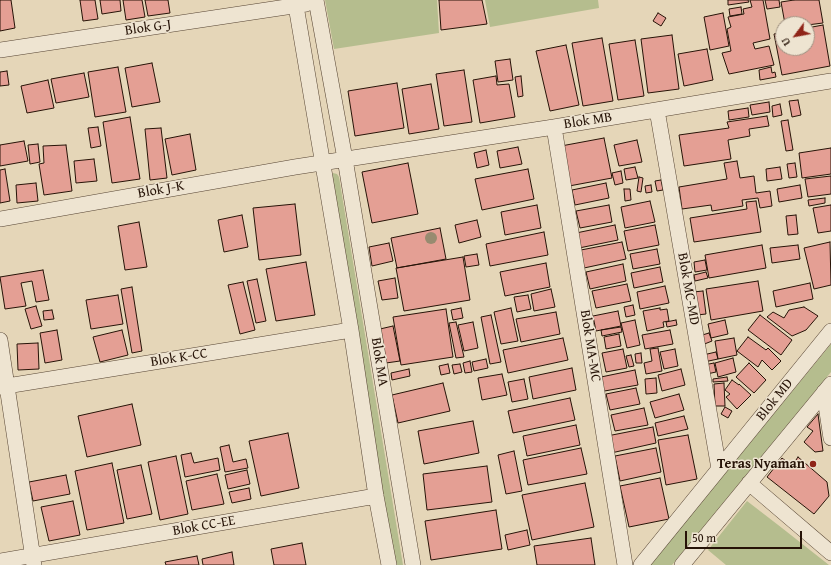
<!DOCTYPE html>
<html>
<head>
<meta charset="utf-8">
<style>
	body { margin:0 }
	#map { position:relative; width:831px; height:565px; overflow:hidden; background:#e5d6b8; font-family:"Gentium Book Plus",serif }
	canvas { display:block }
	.north { position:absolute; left:775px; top:16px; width:40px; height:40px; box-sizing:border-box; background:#eee4d1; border:1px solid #9e9080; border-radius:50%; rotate:238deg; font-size:11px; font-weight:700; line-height:16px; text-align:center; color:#261307 }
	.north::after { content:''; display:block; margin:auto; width:14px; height:18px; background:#8f2418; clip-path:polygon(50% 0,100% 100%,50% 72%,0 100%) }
	.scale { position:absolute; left:685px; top:531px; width:117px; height:18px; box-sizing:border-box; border:2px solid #261307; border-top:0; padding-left:5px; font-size:12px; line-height:14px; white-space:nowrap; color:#261307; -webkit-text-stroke:3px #eee4d1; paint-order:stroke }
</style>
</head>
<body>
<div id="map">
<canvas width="831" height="565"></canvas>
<div class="north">U</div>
<div class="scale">50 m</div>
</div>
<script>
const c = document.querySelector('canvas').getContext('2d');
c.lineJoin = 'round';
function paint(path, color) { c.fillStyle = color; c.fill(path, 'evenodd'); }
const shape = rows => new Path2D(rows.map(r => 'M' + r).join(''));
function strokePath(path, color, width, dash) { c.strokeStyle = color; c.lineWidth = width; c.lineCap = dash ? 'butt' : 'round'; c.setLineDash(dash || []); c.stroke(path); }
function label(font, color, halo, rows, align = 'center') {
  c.font = font + ' "Gentium Book Plus",serif'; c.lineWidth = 3; c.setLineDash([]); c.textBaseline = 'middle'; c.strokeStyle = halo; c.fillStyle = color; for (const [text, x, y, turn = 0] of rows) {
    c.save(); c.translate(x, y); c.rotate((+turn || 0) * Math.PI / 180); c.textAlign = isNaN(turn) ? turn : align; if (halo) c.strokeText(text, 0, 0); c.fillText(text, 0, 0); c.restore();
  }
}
paint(shape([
	[325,0,437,0,439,33,334,49],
	[485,0,598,0,599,8,490,27],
	[333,173,337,174,339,177,403,565,395,565,331,178],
	[831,344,831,372,672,565,650,565],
	[747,501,782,528,829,565,726,565,708,550]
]), '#b5bd8e');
const building = shape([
	[0,0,11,0,15,28,0,31,0,0],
	[80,0,95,0,98,19,83,21,80,0],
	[100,0,120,0,121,11,102,14,100,0],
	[123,0,142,0,145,17,126,20,123,0],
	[145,0,168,0,170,13,148,16,145,0],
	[439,0,482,0,487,24,441,30,439,0],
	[728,0,748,0,749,2,728,5,728,0],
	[750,0,763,0,770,39,753,43,755,49,769,46,774,65,729,74,722,53,731,51,727,29,731,27,728,17,744,14,743,9,752,7,750,0],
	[765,0,779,0,780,7,767,9,765,0],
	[794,0,819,0,823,23,807,25,807,24,785,24,781,2,794,0],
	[741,7,742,14,730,16,729,9,741,7],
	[658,13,666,18,661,26,653,21,658,13],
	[723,13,729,46,710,50,704,17,723,13],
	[823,25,830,66,782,75,774,34,783,32,783,48,807,48,807,28,823,25],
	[672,35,679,89,648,93,641,39,672,35],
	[602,38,613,101,583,106,572,43,602,38],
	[635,40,644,96,618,100,609,44,635,40],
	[566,45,579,105,550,111,536,51,566,45],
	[707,49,713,80,684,86,678,54,707,49],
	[510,59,513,80,498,82,495,61,510,59],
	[152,63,160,102,132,107,125,68,152,63],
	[118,67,126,112,95,117,88,72,118,67],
	[771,67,772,73,775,72,776,77,760,80,759,70,771,67],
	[464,70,472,122,444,126,436,74,464,70],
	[7,71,9,85,0,86,0,72,7,71],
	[84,73,89,97,56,103,51,79,84,73],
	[496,76,497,85,509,84,515,117,480,123,473,80,496,76],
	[521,76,523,96,518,97,515,77,521,76],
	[48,80,54,108,27,113,21,86,48,80],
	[397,83,404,128,355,136,348,91,397,83],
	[431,84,439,129,409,134,402,89,431,84],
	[798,100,801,115,792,117,789,101,798,100],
	[769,102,770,112,752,115,750,105,769,102],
	[780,104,782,115,773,117,772,106,780,104],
	[748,108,749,117,729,120,728,111,748,108],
	[767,116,769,126,749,129,750,136,728,140,731,159,684,166,679,135,729,128,727,122,767,116],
	[130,117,140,179,112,183,103,122,130,117],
	[788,120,793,150,786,151,781,121,788,120],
	[98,127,101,146,91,148,88,128,98,127],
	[161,128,167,178,150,180,145,129,161,128],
	[190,134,196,170,172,175,165,139,190,134],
	[604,138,612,178,569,186,561,146,604,138],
	[637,140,642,162,619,166,614,145,637,140],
	[24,141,28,161,0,166,0,145,24,141],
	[38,144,40,162,30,164,28,145,38,144],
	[66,145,72,191,44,195,39,164,44,163,43,146,66,145],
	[518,147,522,164,500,168,497,151,518,147],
	[831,148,831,174,802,178,799,153,831,148],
	[486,150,489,165,477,168,474,153,486,150],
	[94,159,97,181,76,183,74,161,94,159],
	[737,161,740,178,754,176,756,193,770,191,772,206,760,208,758,198,742,200,743,206,712,211,711,205,682,209,679,187,727,179,724,163,737,161],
	[408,163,418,214,372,223,362,172,408,163],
	[795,163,797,177,789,178,787,164,795,163],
	[635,167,638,178,626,180,624,169,635,167],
	[780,167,782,179,767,181,766,169,780,167],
	[5,169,10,201,0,203,0,170,5,169],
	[528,169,534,199,482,210,475,179,528,169],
	[621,171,623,183,615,185,612,173,621,171],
	[831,176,831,194,808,197,805,179,831,176],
	[639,177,643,178,641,192,637,191,639,177],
	[661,180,663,190,657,191,655,181,661,180],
	[36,183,38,201,17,203,16,185,36,183],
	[606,183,609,198,575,205,572,190,606,183],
	[651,185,652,192,646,193,645,186,651,185],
	[800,185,802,198,779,202,777,189,800,185],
	[624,189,630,189,631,200,625,201,624,189],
	[825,198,825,203,809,206,808,200,825,198],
	[650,201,655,222,625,228,621,207,650,201],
	[756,201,761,232,694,242,690,218,747,209,746,202,756,201],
	[295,204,301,255,259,260,253,208,295,204],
	[537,205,541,228,505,235,501,212,537,205],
	[609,205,612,222,580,228,576,211,609,205],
	[831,205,831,231,818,233,813,208,831,205],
	[242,215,248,247,224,252,218,220,242,215],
	[796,215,798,234,788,235,786,216,796,215],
	[477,220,481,237,459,243,455,225,477,220],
	[139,222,147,267,125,270,118,226,139,222],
	[615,225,618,240,579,248,576,233,615,225],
	[655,225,659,245,628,251,624,231,655,225],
	[440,228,446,259,397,268,391,238,440,228],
	[544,232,548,255,490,266,486,244,544,232],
	[622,242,626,259,584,268,581,250,622,242],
	[830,242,831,285,814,289,804,248,830,242],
	[389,243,393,261,372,266,369,247,389,243],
	[762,245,766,268,709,278,705,255,762,245],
	[798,245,800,259,772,263,770,248,798,245],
	[657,249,660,264,633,269,630,254,657,249],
	[477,254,479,265,466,267,464,256,477,254],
	[463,257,470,300,404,311,396,268,463,257],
	[705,260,707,270,695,272,694,262,705,260],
	[306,262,315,315,276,321,266,269,306,262],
	[546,263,550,287,505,296,500,272,546,263],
	[623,264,626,281,590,289,586,272,623,264],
	[660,267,663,282,634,288,631,273,660,267],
	[43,270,49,300,36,302,32,281,21,283,26,306,5,309,0,277,43,270],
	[706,272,708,278,695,281,694,275,706,272],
	[395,278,398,298,382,300,378,281,395,278],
	[257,279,266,321,256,323,247,281,257,279],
	[758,281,763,311,711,320,706,289,758,281],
	[243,282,255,330,240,334,228,285,243,282],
	[810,283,813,299,776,307,773,291,810,283],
	[627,284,631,301,596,308,592,291,627,284],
	[665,286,669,303,640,309,637,292,665,286],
	[132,287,142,351,132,353,121,289,132,287],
	[551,289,555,307,534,311,531,294,551,289],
	[703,291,706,314,697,315,693,292,703,291],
	[118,295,123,324,91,329,86,300,118,295],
	[528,295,531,309,517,312,514,297,528,295],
	[633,305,635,315,626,317,624,307,633,305],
	[36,306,42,326,31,329,25,309,36,306],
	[804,307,818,316,806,330,792,336,767,317,773,312,784,318,789,310,804,307],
	[461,308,463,318,453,320,451,310,461,308],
	[511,308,518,341,501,344,494,312,511,308],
	[660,308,660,310,667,309,669,321,663,322,664,327,647,331,643,311,660,308],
	[446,309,453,357,401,365,393,317,446,309],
	[52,310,54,319,44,320,43,311,52,310],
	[618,311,621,326,596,331,593,316,618,311],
	[556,312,560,334,521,342,516,319,556,312],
	[491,315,501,362,490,364,481,317,491,315],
	[760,315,792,340,781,355,748,330,760,315],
	[635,320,640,345,627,348,621,323,635,320],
	[676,320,677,325,667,327,666,322,676,320],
	[725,320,728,334,711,338,708,324,725,320],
	[456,322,464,357,456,358,449,323,456,322],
	[473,322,478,348,464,351,458,325,473,322],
	[393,326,400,361,386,363,380,329,393,326],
	[621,327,622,332,602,336,601,330,621,327],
	[57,330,62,360,45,363,40,333,57,330],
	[122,330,128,355,100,362,93,337,122,330],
	[670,330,673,344,645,349,642,335,670,330],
	[709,333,712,341,702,345,699,336,709,333],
	[619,334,621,346,606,349,604,337,619,334],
	[748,337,766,350,768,348,781,361,772,370,762,360,758,367,737,351,748,337],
	[563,338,568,360,508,373,503,350,563,338],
	[734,338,737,355,718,359,715,341,734,338],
	[38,343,39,369,18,370,17,344,38,343],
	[658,348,662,371,646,374,644,363,652,361,650,349,658,348],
	[623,349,627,368,606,372,602,353,623,349],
	[675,349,678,366,664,369,660,352,675,349],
	[716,352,718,359,704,362,703,355,716,352],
	[641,353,642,363,636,363,635,354,641,353],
	[631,355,634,366,629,367,626,356,631,355],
	[733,358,736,372,718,377,715,363,733,358],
	[486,359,488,368,474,371,472,362,486,359],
	[470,361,472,372,465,373,463,363,470,361],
	[714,363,716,372,707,374,704,365,714,363],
	[749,363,766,380,754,393,736,377,749,363],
	[448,364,450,373,441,375,439,366,448,364],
	[460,364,462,372,454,374,452,365,460,364],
	[572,368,576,390,533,399,529,377,572,368],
	[409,369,410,376,392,380,391,373,409,369],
	[681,369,685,385,662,391,658,375,681,369],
	[635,370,638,385,599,392,596,378,635,370],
	[502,374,507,395,482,400,478,378,502,374],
	[727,377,728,381,713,382,713,379,727,377],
	[656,378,657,393,646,394,645,379,656,378],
	[524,379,528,399,512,402,508,382,524,379],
	[732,380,739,385,739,384,751,395,737,409,726,397,730,394,725,390,732,380],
	[443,383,450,411,398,423,392,395,443,383],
	[724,383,725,406,715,406,714,384,724,383],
	[636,388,640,404,610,410,606,394,636,388],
	[679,394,684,410,655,418,650,402,679,394],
	[570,398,575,420,513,433,508,411,570,398],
	[132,404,141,445,87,457,78,416,132,404],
	[725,407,732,411,728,418,721,414,725,407],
	[644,408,648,425,615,431,611,415,644,408],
	[818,414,823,451,815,452,804,442,813,431,807,427,818,414],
	[684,416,688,429,658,436,655,423,684,416],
	[473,421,479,453,424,464,418,431,473,421],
	[576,425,580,445,527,456,523,436,576,425],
	[653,427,656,443,611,453,607,436,653,427],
	[288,433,299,488,261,496,249,441,288,433],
	[688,435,697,479,666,485,658,440,688,435],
	[229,445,233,462,246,459,248,468,225,472,220,447,229,445],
	[581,448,587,474,528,485,523,460,581,448],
	[656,448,661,472,620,481,615,456,656,448],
	[514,451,522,491,506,494,498,455,514,451],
	[191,453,194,463,218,458,220,470,185,477,181,455,191,453],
	[176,456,188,514,160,520,148,462,176,456],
	[798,457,827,482,829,496,814,514,767,477,782,458,792,466,798,457],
	[112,463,124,523,87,530,75,471,112,463],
	[141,465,152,514,127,519,117,470,141,465],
	[487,466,492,502,427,510,423,474,487,466],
	[247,470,250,484,228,489,225,475,247,470],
	[217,474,224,504,192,510,186,481,217,474],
	[66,475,70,494,33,501,29,482,66,475],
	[660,478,669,519,629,527,620,486,660,478],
	[585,483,594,527,532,540,522,495,585,483],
	[249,488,251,499,232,503,229,492,249,488],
	[73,501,80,535,49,541,41,507,73,501],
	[496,510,502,549,431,560,425,521,496,510],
	[527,530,530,545,508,550,505,535,527,530],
	[591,538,595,565,537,565,534,546,591,538],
	[302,543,306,565,274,565,271,549,302,543],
	[232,552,234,565,203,565,202,559,232,552],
	[197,556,199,565,166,565,165,562,197,556]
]);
paint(building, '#e49f94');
strokePath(building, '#261307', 1);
const minor = shape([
	[295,0,351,330,376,496,389,565],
	[316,0,345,159,413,565],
	[0,50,306,4],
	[657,110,719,469],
	[554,127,625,565],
	[0,219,295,167,554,127,831,81],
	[0,340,34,565],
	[0,387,351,330],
	[824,392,831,438],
	[749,483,831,553],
	[0,561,376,496],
	[641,565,831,331],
	[682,565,831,384]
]);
strokePath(minor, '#564433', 16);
strokePath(minor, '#eee4d1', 15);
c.fillStyle = '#978b70';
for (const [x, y] of [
	[431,238]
]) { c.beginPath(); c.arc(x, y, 6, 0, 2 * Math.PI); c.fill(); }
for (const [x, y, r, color] of [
	[813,464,4,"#8f2418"]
]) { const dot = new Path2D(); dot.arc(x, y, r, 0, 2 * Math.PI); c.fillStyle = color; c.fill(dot); strokePath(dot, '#eee4d1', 1.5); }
label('14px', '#261307', '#eee4d1', [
	["Blok G-J",148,28,-8],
	["Blok MB",588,121,-9],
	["Blok J-K",161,190,-10],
	["Blok MC-MD",688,289,80],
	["Blok MA-MC",590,346,81],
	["Blok K-CC",179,358,-9],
	["Blok MA",379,362,81],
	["Blok MD",775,400,-51],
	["Blok CC-EE",204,526,-10]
]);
label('bold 14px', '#261307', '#eee4d1', [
	["Teras Nyaman",805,464]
], 'right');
</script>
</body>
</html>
